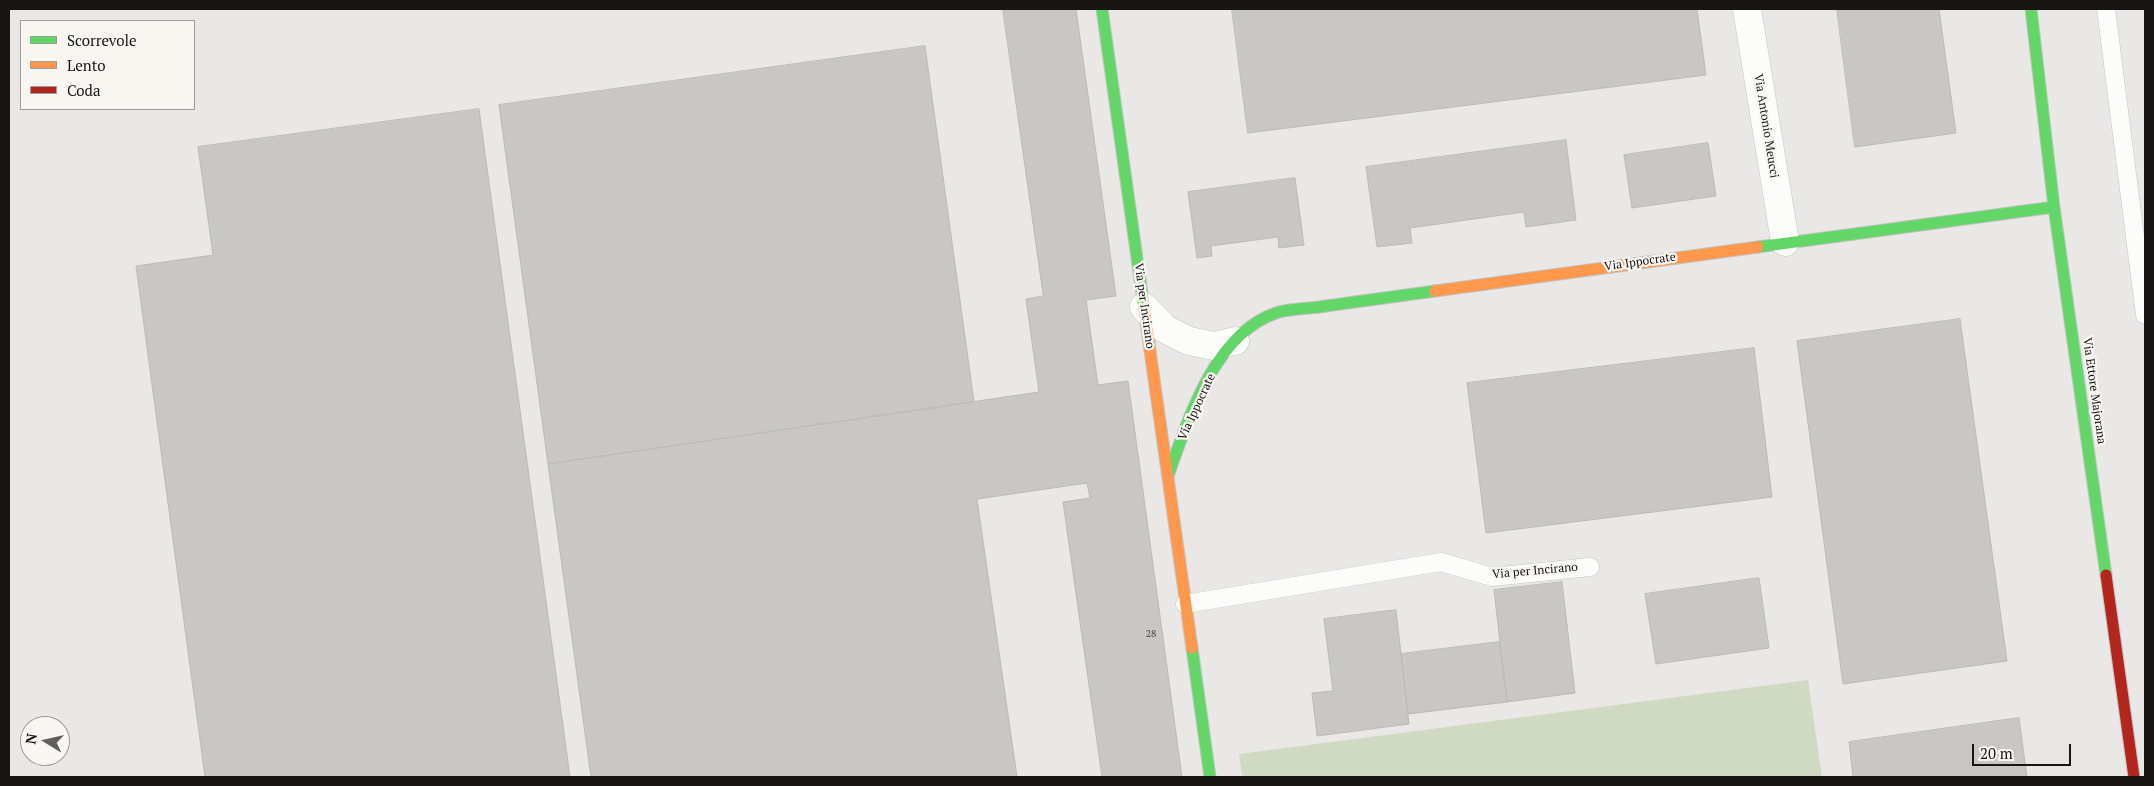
<!DOCTYPE html>
<style>
body{margin:0}
#map{position:relative;width:2154px;height:786px;overflow:hidden;background:#eae8e6;font-family:"PT Serif",serif}
canvas{display:block}
.frame{position:absolute;inset:0;border:10px solid #171614;pointer-events:none}
.legend{position:absolute;left:20px;top:20px;width:175px;height:90px;box-sizing:border-box;background:#f9f7f2;border:1px solid #9f9d99;margin:0;padding:6px 9px;list-style:none;font-size:15px;color:#171614}
.legend li{display:flex;align-items:center;gap:10px;height:25px}
.legend b{width:25px;border:1px solid #9f9d99}
.north{position:absolute;left:20px;top:716px;width:50px;height:50px;box-sizing:border-box;background:#f9f7f2;border:1px solid #9f9d99;border-radius:50%;rotate:279deg;font-size:14px;font-weight:700;line-height:20px;text-align:center;color:#171614}
.north::after{content:'';display:block;margin:auto;width:18px;height:22px;background:#61605e;clip-path:polygon(50% 0,100% 100%,50% 72%,0 100%)}
.scale{position:absolute;left:1972px;top:744px;width:99px;height:22px;box-sizing:border-box;border:2px solid #171614;border-top:0;padding-left:6px;font-size:15px;line-height:18px;white-space:nowrap;color:#171614;-webkit-text-stroke:4px #f9f7f2;paint-order:stroke}
</style>
<div id="map">
<canvas width="2154" height="786"></canvas>
<div class="frame"></div>
<ul class="legend">
<li><b style="height:6px;background:#63d668"></b>Scorrevole</li>
<li><b style="height:6px;background:#ff974d"></b>Lento</li>
<li><b style="height:6px;background:#b3261e"></b>Coda</li>
</ul>
<div class="north">N</div>
<div class="scale">20 m</div>
</div>
<script>
const context = document.querySelector('canvas').getContext('2d');
context.lineJoin = 'round';
function fill(path, color) {
  context.fillStyle = color;
  context.fill(path, 'evenodd');
}
function stroke(path, color, width, dash) {
  context.strokeStyle = color;
  context.lineWidth = width;
  context.lineCap = dash ? 'butt' : 'round';
  context.setLineDash(dash || []);
  context.stroke(path);
}
function write(font, color, halo, rows, align = 'center') {
  context.font = font + ' "PT Serif",serif';
  context.lineWidth = 4.5;
  context.setLineDash([]);
  context.textBaseline = 'middle';
  context.strokeStyle = halo;
  context.fillStyle = color;
  for (const [text, x, y, turn = 0] of rows) {
    context.save();
    context.translate(x, y);
    context.rotate((+turn || 0) * Math.PI / 180);
    context.textAlign = isNaN(turn) ? turn : align;
    if (halo) context.strokeText(text, 0, 0);
    context.fillText(text, 0, 0);
    context.restore();
  }
}
fill(new Path2D(`
 M 1808,680 L 1822,777 L 1242,777 L 1239,754 Z`), '#d0dac3');
const building = new Path2D(`
 M 1003,9 L 1076,9 L 1116,296 L 1086,300 L 1098,385 L 1128,381 L 1182,777 L 1102,777 L 1063,502 L 1090,498 L 1087,483 L 977,499 L 1017,777 L 591,777 L 548,464 L 1039,392 L 1026,299 L 1043,296 Z
 M 1232,9 L 1697,9 L 1706,75 L 1248,133 Z
 M 1837,9 L 1939,9 L 1956,133 L 1855,147 Z
 M 925,46 L 974,402 L 548,464 L 499,105 Z
 M 479,109 L 570,777 L 205,777 L 136,266 L 213,255 L 198,147 Z
 M 1566,140 L 1576,220 L 1526,227 L 1524,212 L 1410,228 L 1412,243 L 1377,247 L 1366,167 Z
 M 1708,143 L 1716,196 L 1632,208 L 1624,155 Z
 M 1295,178 L 1304,245 L 1279,248 L 1278,237 L 1211,246 L 1212,256 L 1197,258 L 1188,192 Z
 M 1960,319 L 2007,661 L 1843,684 L 1797,341 Z
 M 1754,348 L 1772,497 L 1486,533 L 1467,383 Z
 M 1759,578 L 1769,648 L 1656,664 L 1645,594 Z
 M 1562,582 L 1575,693 L 1507,702 L 1494,590 Z
 M 1396,610 L 1409,724 L 1317,736 L 1312,693 L 1333,691 L 1324,619 Z
 M 1499,642 L 1507,702 L 1408,714 L 1401,654 Z
 M 2019,718 L 2027,777 L 1853,777 L 1849,742 Z`);
fill(building, '#c9c7c6');
stroke(building, '#bbbab8', 1);
const lane = new Path2D(`
 M 2106,9 L 2145,315
 M 1185,604 L 1441,562 L 1492,577 L 1590,567`);
const street = new Path2D(`
 M 1747,9 L 1785,242
 M 1144,307 L 1165,329 L 1189,341 L 1214,346 L 1235,341`);
const fast = new Path2D(`
 M 1102,9 L 1144,308
 M 2031,9 L 2054,207 L 2106,575
 M 1758,247 L 2054,207
 M 1168,476 C 1188,420 1214,334 1276,313 C 1291,308 1310,309 1326,306 C 1362,301 1399,296 1435,291
 M 1192,648 L 1210,777`);
const slow = new Path2D(`
 M 1435,291 L 1758,247
 M 1144,308 L 1192,648`);
const jam = new Path2D(`
 M 2106,575 L 2134,777`);
stroke(lane, '#c3c2c0', 19);
stroke(street, '#c3c2c0', 29);
stroke(fast, '#c3c2c0', 13);
stroke(slow, '#c3c2c0', 13);
stroke(jam, '#c3c2c0', 13);
stroke(lane, '#fcfcfb', 18);
stroke(street, '#fcfcfb', 28);
stroke(fast, '#63d668', 11);
stroke(slow, '#ff974d', 11);
stroke(jam, '#b3261e', 11);
write('10px', '#444240', null, [
 ["28",1151,634]
]);
write('12px', '#171614', '#f9f7f2', [
 ["Via Antonio Meucci",1766,126,81],
 ["Via Ippocrate",1640,262,-8],
 ["Via per Incirano",1144,306,82],
 ["Via Ettore Majorana",2094,391,82],
 ["Via Ippocrate",1197,407,-65],
 ["Via per Incirano",1535,571,-5]
]);
</script>
